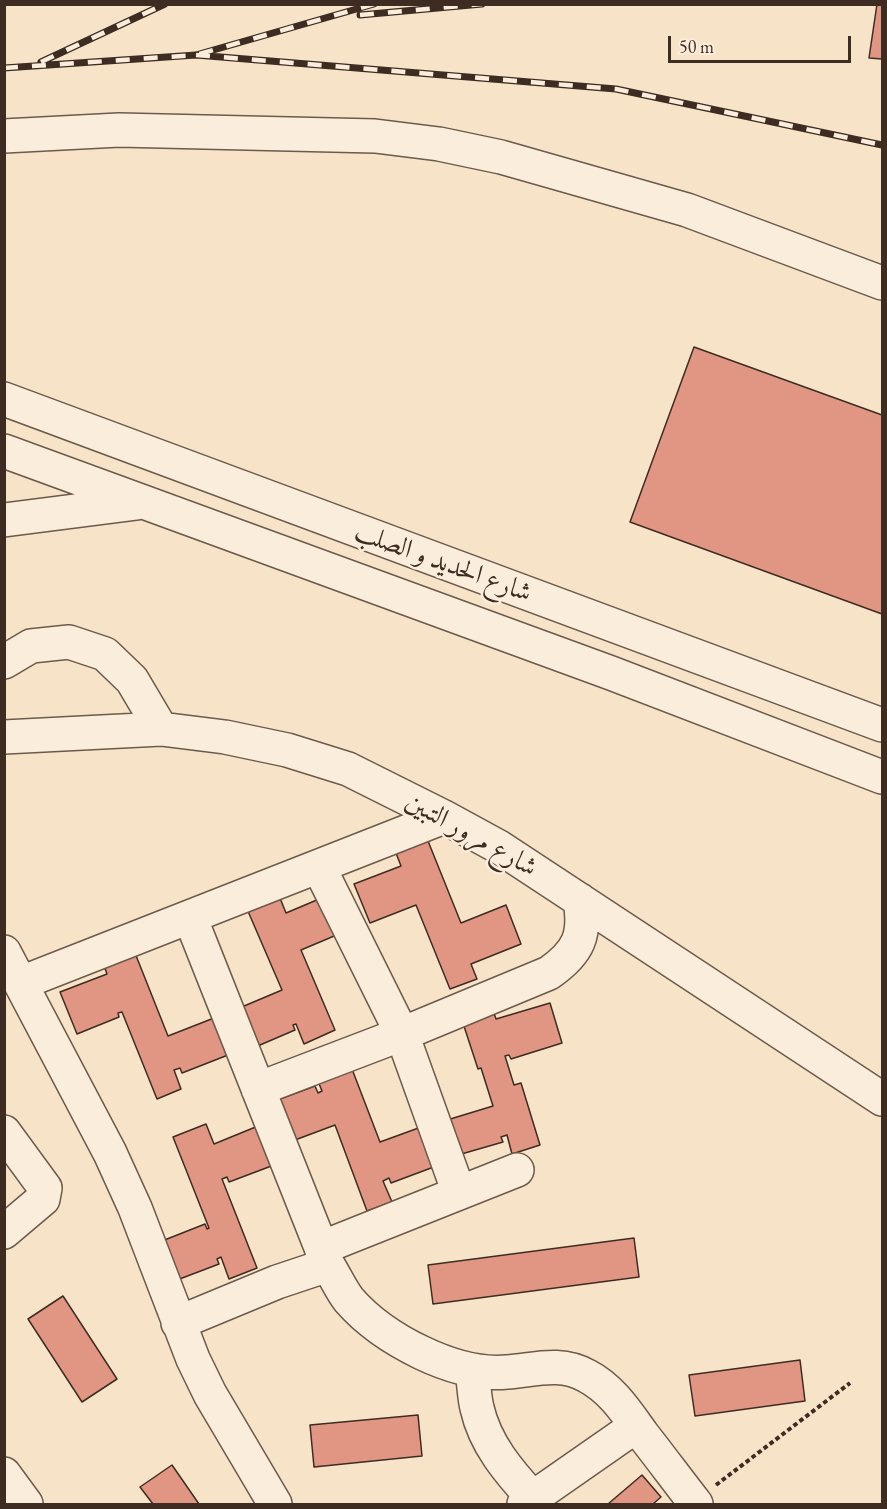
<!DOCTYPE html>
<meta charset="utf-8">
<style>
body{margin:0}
#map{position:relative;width:887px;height:1509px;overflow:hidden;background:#f7e4c8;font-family:"EB Garamond",serif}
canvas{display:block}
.frame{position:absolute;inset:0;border:6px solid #3e2c23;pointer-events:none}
.scale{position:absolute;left:668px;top:36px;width:183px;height:27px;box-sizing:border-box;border:3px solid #3e2c23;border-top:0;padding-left:8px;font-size:18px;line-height:21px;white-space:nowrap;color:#3e2c23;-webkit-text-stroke:4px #faeddb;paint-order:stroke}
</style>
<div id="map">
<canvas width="887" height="1509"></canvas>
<div class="frame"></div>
<div class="scale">50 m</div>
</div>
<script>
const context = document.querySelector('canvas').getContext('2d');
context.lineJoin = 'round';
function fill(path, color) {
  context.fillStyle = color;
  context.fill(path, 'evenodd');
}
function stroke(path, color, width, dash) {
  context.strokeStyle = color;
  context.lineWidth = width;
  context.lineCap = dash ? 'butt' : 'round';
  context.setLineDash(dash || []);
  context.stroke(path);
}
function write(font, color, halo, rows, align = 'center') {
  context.font = font + ' "EB Garamond",Amiri,serif';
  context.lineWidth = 5;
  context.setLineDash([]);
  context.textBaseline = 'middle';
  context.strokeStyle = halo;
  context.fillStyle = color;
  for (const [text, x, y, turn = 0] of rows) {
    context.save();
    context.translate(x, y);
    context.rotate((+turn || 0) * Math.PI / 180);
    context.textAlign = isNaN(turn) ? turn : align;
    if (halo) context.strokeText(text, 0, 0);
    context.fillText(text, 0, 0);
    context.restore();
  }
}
const building = new Path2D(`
 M 877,4 L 882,4 L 882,59 L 869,58 Z
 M 694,347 L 882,415 L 882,614 L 630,522 Z
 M 426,836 L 461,923 L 506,905 L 521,944 L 471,964 L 477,979 L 450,989 L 416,905 L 370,923 L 354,884 L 401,866 L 394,848 Z
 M 276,888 L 286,913 L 331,894 L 346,931 L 301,950 L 335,1030 L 304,1044 L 296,1024 L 293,1025 L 295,1030 L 253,1048 L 237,1009 L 282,990 L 244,902 Z
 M 133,948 L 168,1036 L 214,1018 L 228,1055 L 182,1073 L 180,1068 L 174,1070 L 181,1089 L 157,1099 L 122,1012 L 118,1013 L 119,1017 L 77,1034 L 60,992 L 107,974 L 102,960 Z
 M 550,1003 L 562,1043 L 511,1059 L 509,1055 L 505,1056 L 514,1085 L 521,1083 L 540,1145 L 512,1154 L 507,1135 L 501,1137 L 503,1142 L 458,1155 L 447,1120 L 493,1106 L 481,1068 L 478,1069 L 460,1014 L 491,1004 L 496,1019 Z
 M 347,1056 L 380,1142 L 424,1126 L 439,1165 L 391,1183 L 389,1178 L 383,1181 L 392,1202 L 367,1211 L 335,1125 L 287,1143 L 272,1102 L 315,1086 L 318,1093 L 322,1091 L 313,1069 Z
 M 206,1124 L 214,1144 L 258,1126 L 274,1165 L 229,1182 L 227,1177 L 222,1179 L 257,1268 L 229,1279 L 221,1257 L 217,1259 L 219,1264 L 177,1280 L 162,1241 L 205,1224 L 207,1229 L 209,1228 L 173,1137 Z
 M 634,1238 L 639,1277 L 433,1304 L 428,1265 Z
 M 63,1296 L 117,1379 L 82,1402 L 28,1319 Z
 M 800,1360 L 805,1401 L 695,1416 L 689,1375 Z
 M 418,1415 L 422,1456 L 314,1467 L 310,1425 Z
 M 172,1465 L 199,1504 L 153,1504 L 140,1487 Z
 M 642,1475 L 661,1497 L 653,1504 L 608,1504 Z`);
fill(building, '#e19683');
stroke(building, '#3e2c23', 1.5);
const minor = new Path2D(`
 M 4,136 L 119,130 L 375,136 L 439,144 L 501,157 L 687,210 L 882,283
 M 4,399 L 882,725
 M 4,451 L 611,673 L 882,777
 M 4,520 L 137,503
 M 4,662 L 31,646 L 69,642 L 105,654 L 132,680 L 161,729
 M 4,737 L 161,729 L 225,737 L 287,750 L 348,769 L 444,817 L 499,847 L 882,1099
 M 319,867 L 402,1034 L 459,1193
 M 190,917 L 328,1265 C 335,1276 341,1290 349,1300 C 383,1339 455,1377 507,1372 C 535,1370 560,1361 587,1376 C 612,1389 627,1413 643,1435 C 661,1458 678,1481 696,1504
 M 4,952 L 110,1153 L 135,1208 L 193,1359 L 210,1394 L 275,1504
 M 21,983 L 444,817
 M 258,1089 L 402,1034 L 549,973 C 579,952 586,935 580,900
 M 4,1132 L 45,1188 L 43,1199 L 4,1232
 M 321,1248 L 517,1170
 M 178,1323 L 277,1282 L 328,1265
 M 472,1371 C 474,1383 474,1396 477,1408 C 485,1444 509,1472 533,1498
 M 4,1474 L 26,1504
 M 524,1504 L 636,1426`);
stroke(minor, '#6c5a4c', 36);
stroke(new Path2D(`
 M 716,1485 L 850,1383`), '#3e2c23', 4, [4.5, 3]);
stroke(minor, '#faeddb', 33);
const rail = new Path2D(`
 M 360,15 L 482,4
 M 196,55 L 616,89 L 882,145
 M 41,62 L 165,4
 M 4,68 L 196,55 L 374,4`);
stroke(rail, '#3e2c23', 7);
stroke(rail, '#faeddb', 4.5, [14]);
write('27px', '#3e2c23', '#faeddb', [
 ["شارع الحديد و الصلب",443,563,20],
 ["شارع مرور التبين",471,835,29]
]);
</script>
